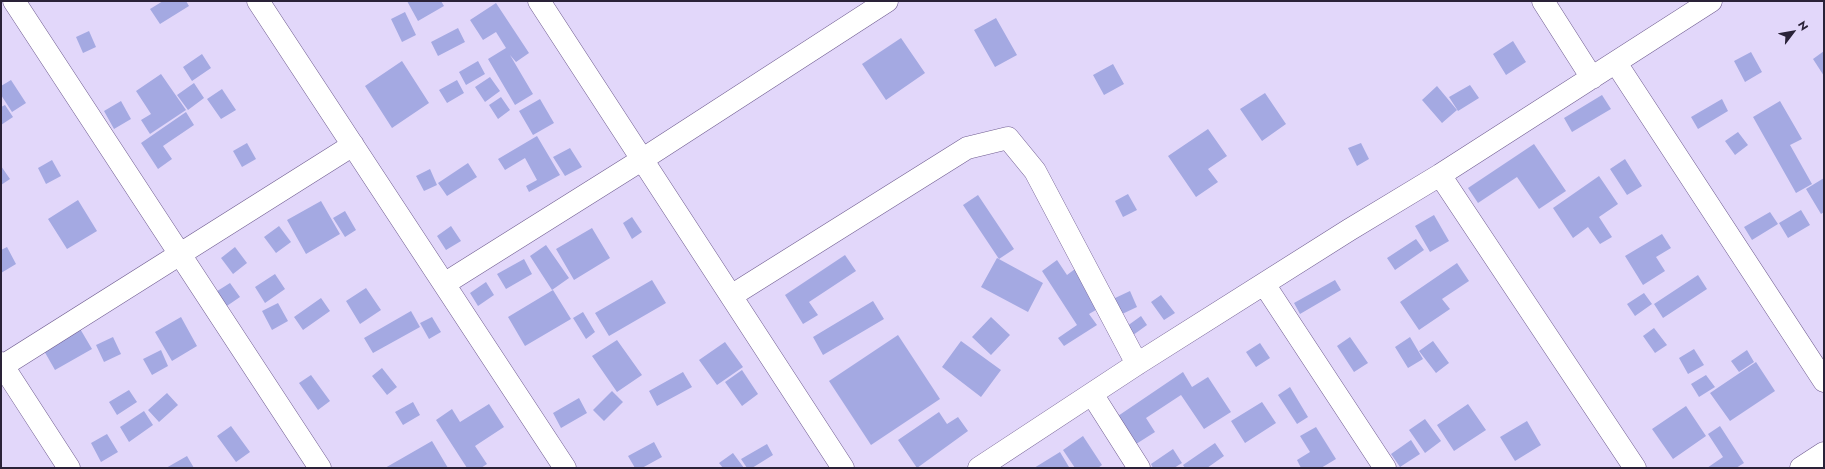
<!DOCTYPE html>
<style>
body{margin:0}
#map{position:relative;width:1825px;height:469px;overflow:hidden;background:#e2d7fa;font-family:Jost,sans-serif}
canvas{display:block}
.frame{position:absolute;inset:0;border:2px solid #2a2238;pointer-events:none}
.north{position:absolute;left:1773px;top:12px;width:40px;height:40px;-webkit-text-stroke:3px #e2d7fa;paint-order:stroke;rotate:58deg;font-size:11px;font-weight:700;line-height:16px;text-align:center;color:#2a2238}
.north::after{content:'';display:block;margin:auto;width:14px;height:18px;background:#2a2238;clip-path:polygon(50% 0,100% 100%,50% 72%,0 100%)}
</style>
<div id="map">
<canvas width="1825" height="469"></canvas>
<div class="frame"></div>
<div class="north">N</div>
</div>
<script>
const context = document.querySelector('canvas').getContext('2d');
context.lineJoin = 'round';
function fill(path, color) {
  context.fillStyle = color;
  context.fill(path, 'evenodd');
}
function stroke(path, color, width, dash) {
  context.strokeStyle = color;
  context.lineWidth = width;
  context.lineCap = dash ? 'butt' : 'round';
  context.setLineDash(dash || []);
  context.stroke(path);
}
fill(new Path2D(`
 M 163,1 L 186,1 L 189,6 L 160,24 L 150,9 Z
 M 407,1 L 441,1 L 444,6 L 418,21 Z
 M 496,3 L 529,53 L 516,62 L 510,55 L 533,94 L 515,105 L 488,59 L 506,48 L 496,32 L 483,40 L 470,20 Z
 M 405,12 L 416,35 L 402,42 L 391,19 Z
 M 996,18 L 1017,55 L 995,67 L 974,30 Z
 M 458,28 L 465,42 L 438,56 L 431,42 Z
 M 89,31 L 96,47 L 83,53 L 76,37 Z
 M 901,38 L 925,73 L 886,100 L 862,64 Z
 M 1513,41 L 1526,62 L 1506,75 L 1493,54 Z
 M 1824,51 L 1824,76 L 1813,59 Z
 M 1751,52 L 1762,72 L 1745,82 L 1734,61 Z
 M 202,54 L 211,68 L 192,81 L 183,67 Z
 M 402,61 L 429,103 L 392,128 L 365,86 Z
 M 478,61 L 485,74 L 466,85 L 459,72 Z
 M 1113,64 L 1124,84 L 1104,95 L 1093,75 Z
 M 161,74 L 186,110 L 150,134 L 141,120 L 151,114 L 136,91 Z
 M 490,77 L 500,91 L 485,102 L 475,87 Z
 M 11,80 L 26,103 L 12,112 L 1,95 L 1,86 Z
 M 457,80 L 464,93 L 447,103 L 439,90 Z
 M 194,83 L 204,98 L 188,110 L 177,95 Z
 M 1470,85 L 1479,98 L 1458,111 L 1449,97 Z
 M 1437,86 L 1457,110 L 1442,123 L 1422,100 Z
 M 222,89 L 236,110 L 221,119 L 207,99 Z
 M 1265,93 L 1286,124 L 1262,141 L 1240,109 Z
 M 1602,95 L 1611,109 L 1572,132 L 1564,118 Z
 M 501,97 L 510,110 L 498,119 L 489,105 Z
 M 540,99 L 554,123 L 533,135 L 519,111 Z
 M 1722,99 L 1728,111 L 1698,129 L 1691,117 Z
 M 121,101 L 131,119 L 114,129 L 104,111 Z
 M 1780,101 L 1802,139 L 1790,145 L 1812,184 L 1796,193 L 1753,117 Z
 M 5,105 L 13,117 L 1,125 L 1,107 Z
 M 186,112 L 194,125 L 163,146 L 172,159 L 158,169 L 141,143 Z
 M 1208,129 L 1227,156 L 1208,169 L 1218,182 L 1196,197 L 1168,156 Z
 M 1738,132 L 1748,145 L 1735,155 L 1725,141 Z
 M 537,136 L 560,175 L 529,192 L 526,186 L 537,180 L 525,158 L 505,170 L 498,159 Z
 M 247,143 L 256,159 L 242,167 L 233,151 Z
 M 1361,143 L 1369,159 L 1357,166 L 1348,148 Z
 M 1534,144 L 1566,191 L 1539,209 L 1517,177 L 1478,203 L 1468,188 Z
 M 570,148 L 582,167 L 565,176 L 553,157 Z
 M 1625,159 L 1642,186 L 1627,195 L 1610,169 Z
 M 52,160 L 61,176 L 46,184 L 38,168 Z
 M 468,163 L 477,177 L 447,196 L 438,183 Z
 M 1,166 L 10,179 L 1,185 Z
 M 430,169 L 437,185 L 424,191 L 416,176 Z
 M 1599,176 L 1618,204 L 1599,217 L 1612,237 L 1600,244 L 1588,227 L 1573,238 L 1553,208 Z
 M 1824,178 L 1824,212 L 1821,214 L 1806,189 Z
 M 1128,194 L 1137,210 L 1123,217 L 1115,201 Z
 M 978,195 L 1014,249 L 999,259 L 963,205 Z
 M 78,200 L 97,231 L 67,249 L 48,219 Z
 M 321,201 L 340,234 L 306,254 L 287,220 Z
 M 1801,210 L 1810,225 L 1788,238 L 1779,223 Z
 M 345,211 L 356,230 L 345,237 L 333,218 Z
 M 1770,212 L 1778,224 L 1752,240 L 1744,227 Z
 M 1434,215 L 1449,241 L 1430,252 L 1415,226 Z
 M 632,217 L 642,232 L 632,239 L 623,223 Z
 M 279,226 L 291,242 L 276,253 L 264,237 Z
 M 451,226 L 461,241 L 446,250 L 437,236 Z
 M 592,228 L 610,258 L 574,280 L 556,249 Z
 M 1662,234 L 1671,248 L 1656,257 L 1665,271 L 1643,285 L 1625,256 Z
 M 1416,239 L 1424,250 L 1395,270 L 1387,258 Z
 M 546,245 L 569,278 L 552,290 L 530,256 Z
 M 7,247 L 16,264 L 1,273 L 1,250 Z
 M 235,247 L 247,263 L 233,274 L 221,258 Z
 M 845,255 L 856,271 L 809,302 L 818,315 L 803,324 L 785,295 Z
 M 997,258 L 1043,283 L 1028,312 L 981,287 Z
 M 524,259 L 532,274 L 506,289 L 497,274 Z
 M 1057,260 L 1067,275 L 1075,269 L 1101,307 L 1089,314 L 1097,325 L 1064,346 L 1058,338 L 1077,325 L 1042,271 Z
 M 1457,263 L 1469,281 L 1442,299 L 1450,309 L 1419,330 L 1400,302 Z
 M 275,274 L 285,289 L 265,303 L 255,287 Z
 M 1698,275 L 1707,289 L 1663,318 L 1654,304 Z
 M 652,280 L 666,303 L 609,336 L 595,313 Z
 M 1335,280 L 1341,290 L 1300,314 L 1294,303 Z
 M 486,282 L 494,295 L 478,306 L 470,293 Z
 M 230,283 L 240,297 L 221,310 L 211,295 Z
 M 366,288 L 381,310 L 360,324 L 346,301 Z
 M 553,290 L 571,319 L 525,346 L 508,317 Z
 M 1130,291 L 1137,307 L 1120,315 L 1113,299 Z
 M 1644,293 L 1652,304 L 1635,316 L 1627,304 Z
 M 1161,295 L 1175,313 L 1164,320 L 1151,302 Z
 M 321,298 L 330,311 L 303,330 L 294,317 Z
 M 873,301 L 884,319 L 823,355 L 813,337 Z
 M 278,303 L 288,321 L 272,330 L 262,311 Z
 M 411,311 L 420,327 L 373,353 L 364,338 Z
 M 583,312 L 595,332 L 586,339 L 573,318 Z
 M 1141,316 L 1147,325 L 1129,338 L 1123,329 Z
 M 181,317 L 197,346 L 172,361 L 155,332 Z
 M 432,317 L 441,332 L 429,339 L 420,323 Z
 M 991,317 L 1010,335 L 991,355 L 972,337 Z
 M 79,327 L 92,349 L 55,370 L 43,349 Z
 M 1654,328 L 1667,345 L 1655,353 L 1643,336 Z
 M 898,335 L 940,399 L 871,445 L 829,381 Z
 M 113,337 L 121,354 L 104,362 L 96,345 Z
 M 1350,337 L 1368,363 L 1354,372 L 1337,346 Z
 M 1410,337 L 1423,359 L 1408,368 L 1395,347 Z
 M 617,340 L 642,375 L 617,392 L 592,356 Z
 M 961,341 L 1001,370 L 981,397 L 942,367 Z
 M 1433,341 L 1449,363 L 1436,373 L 1419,351 Z
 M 725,342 L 743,367 L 717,385 L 699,360 Z
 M 1260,343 L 1270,358 L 1256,367 L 1246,352 Z
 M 1694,349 L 1704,365 L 1688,374 L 1679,358 Z
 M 161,350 L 168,366 L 152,375 L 143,359 Z
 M 1747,350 L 1754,362 L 1739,372 L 1731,361 Z
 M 1756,362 L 1775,391 L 1730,421 L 1710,393 Z
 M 382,368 L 397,387 L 387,395 L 372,376 Z
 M 742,370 L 758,394 L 742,406 L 725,382 Z
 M 683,372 L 692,387 L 657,406 L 649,391 Z
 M 1183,372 L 1192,387 L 1208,377 L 1231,412 L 1204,429 L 1181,395 L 1146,418 L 1155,432 L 1133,446 L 1115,418 Z
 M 311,375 L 330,401 L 318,410 L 299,383 Z
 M 1706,375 L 1715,387 L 1699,397 L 1691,384 Z
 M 1290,387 L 1308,417 L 1297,424 L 1278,395 Z
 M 129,390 L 137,402 L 117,415 L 109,402 Z
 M 612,391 L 623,402 L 604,421 L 593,410 Z
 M 167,393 L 178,405 L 159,422 L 148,410 Z
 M 579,398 L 587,413 L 561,428 L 553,413 Z
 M 413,402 L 420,415 L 403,425 L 395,412 Z
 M 1262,402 L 1276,423 L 1245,443 L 1231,421 Z
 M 489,404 L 504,427 L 475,446 L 487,464 L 481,468 L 467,468 L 436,420 L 452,409 L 460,422 Z
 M 1468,404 L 1486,430 L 1454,451 L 1437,425 Z
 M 1686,406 L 1706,436 L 1673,459 L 1652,429 Z
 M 144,411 L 153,425 L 129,442 L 120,427 Z
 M 939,412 L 947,424 L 958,417 L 968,431 L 917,468 L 898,440 Z
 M 1425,419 L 1441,441 L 1425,453 L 1409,430 Z
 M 1527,421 L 1541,445 L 1515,461 L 1500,437 Z
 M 231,426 L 250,452 L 236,462 L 217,436 Z
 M 1720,426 L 1744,463 L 1736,468 L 1707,468 L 1723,457 L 1708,434 Z
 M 1316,427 L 1336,459 L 1321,468 L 1301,468 L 1297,460 L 1310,452 L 1300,436 Z
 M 107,434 L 118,452 L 101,462 L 91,443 Z
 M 1083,436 L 1102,465 L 1098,468 L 1075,468 L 1063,450 Z
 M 1411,440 L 1420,454 L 1400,467 L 1391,454 Z
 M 432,441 L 448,468 L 385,468 Z
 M 654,442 L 662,457 L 642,468 L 635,468 L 628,456 Z
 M 1215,443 L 1224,456 L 1207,468 L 1185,468 L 1183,465 Z
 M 767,444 L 773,455 L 752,468 L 747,468 L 741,459 Z
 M 1173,449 L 1182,463 L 1174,468 L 1153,468 L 1151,464 Z
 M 1060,452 L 1069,467 L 1034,468 Z
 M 733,453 L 744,468 L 723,468 L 719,463 Z
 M 187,456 L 194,468 L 166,468 Z`), '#a4a9e2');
const minor = new Path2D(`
 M 14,1 L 320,468
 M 258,1 L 565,468
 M 539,1 L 843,468
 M 1543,1 L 1592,78
 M 1616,63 L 1824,381
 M 1440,175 L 1635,468
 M 444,284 L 643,159 L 887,1
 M 1264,284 L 1385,468
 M 731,296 L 967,148 L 1008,138 L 1035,171 L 1137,364
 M 1,363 L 69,468
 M 1,367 L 353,145
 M 1092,394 L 1139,468
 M 979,468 L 1137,364 L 1349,230 L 1440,175 L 1711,1
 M 1801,468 L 1824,453`);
stroke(minor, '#6f5c90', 23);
stroke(minor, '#fff', 22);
</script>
